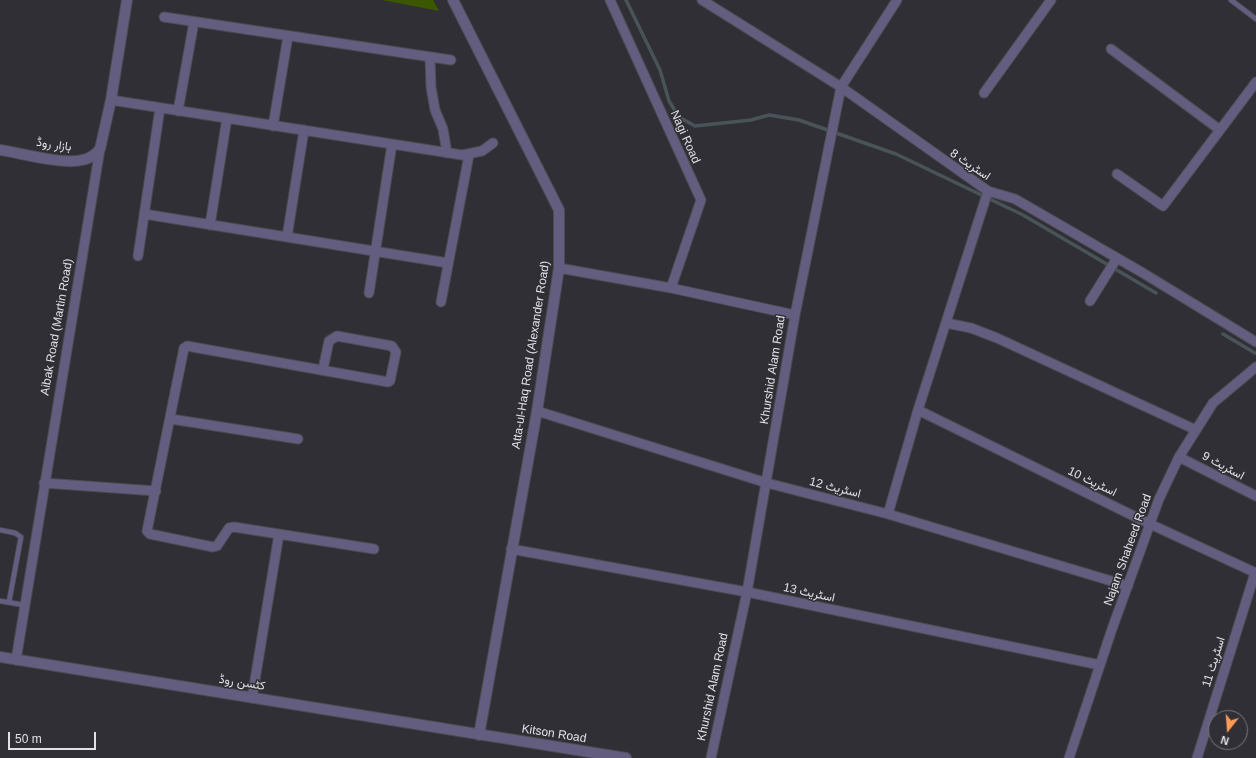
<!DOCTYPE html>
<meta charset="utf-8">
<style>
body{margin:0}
#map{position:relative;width:1256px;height:758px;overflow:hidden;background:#302f36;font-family:Arial,sans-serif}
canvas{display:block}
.north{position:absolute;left:1208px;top:710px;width:40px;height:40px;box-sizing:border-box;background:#302f36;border:1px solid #77767c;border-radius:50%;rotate:197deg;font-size:11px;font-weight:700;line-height:16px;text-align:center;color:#e2e1e5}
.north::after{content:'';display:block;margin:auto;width:14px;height:18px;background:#fd9c56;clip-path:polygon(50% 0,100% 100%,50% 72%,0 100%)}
.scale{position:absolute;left:8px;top:732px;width:88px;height:18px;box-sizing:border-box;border:2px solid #e2e1e5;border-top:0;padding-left:5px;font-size:12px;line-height:14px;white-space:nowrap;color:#e2e1e5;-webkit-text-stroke:3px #302f36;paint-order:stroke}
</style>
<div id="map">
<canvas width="1256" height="758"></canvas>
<div class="north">N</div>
<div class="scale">50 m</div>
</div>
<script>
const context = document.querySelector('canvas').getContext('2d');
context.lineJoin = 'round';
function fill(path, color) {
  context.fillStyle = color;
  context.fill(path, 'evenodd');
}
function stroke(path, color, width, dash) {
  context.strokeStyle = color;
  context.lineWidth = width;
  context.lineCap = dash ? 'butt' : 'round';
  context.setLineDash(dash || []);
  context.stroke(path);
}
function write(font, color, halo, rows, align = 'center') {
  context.font = font + ' Arial,Vazirmatn,sans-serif';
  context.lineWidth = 3;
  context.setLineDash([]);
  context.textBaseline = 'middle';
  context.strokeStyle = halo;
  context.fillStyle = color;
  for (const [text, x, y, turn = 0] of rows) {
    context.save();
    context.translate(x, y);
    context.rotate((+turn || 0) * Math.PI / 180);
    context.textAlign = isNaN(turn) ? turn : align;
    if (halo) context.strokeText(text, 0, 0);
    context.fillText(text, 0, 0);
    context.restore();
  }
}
fill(new Path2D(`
 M 382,0 L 433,0 L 439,11 Z`), '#3b5700');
stroke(new Path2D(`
 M 626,0 L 660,70 L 669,101 L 679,117 L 695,126 L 751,120 L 769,115 L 799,120 L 896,154 L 1023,215 L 1156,293
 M 1223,334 L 1255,353`), '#495458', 3.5);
const service = new Path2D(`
 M 1231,0 L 1256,19
 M 0,530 L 15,533 L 21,537 L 9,602
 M 0,601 L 24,605`);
const minor = new Path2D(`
 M 610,0 L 701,200 L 671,288
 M 702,0 L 841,87 L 988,191 L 1015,199 L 1143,273 L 1256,342
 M 164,17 L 451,60
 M 1111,49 L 1220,130
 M 430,58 L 431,87 L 435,110 L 443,129 L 447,153
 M 984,93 L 1051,0
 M 111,100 L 462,155 L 482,151 L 493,143
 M 178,111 L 194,22
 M 273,126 L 288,36
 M 1117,174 L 1163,206 L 1256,82
 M 144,214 L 448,263
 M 210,225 L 227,118
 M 287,237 L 304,130
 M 138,256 L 160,108
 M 559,268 L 671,288 L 795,315
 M 369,293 L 392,144
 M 1090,301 L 1117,258
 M 441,302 L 469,155
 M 946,323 L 971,328 L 997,338 L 1196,430
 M 323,369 L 329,341 L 337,336 L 392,346 L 396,352 L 390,381 L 388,382 L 187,346 L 184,348 L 147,531 L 150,534 L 213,547 L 217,546 L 229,528 L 234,527 L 374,549
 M 918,410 L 1150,524 L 1256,573
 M 537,411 L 767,483 L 888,514 L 1128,586
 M 171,419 L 298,439
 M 1179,457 L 1256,496
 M 44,483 L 156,491
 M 888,514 L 918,410 L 988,191
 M 511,549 L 747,592 L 1100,665
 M 16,660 L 100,149
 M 252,698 L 279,534
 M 711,758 L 747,592 L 795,315 L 841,87 L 897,0
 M 1069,758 L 1112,629 L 1159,499 L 1179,457 L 1213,403 L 1256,367
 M 1197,758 L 1255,573`);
const tertiary = new Path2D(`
 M 453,0 L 559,210 L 559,268 L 537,411 L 479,735
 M 0,150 C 20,153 63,165 82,160 C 90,159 95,155 100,149 L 111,100 L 127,0
 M 0,657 L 626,758`);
stroke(service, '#4c4b52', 6);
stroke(minor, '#4c4b52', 11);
stroke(tertiary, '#4c4b52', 12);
stroke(service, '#635e7f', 4.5);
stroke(minor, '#635e7f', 9);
stroke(tertiary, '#635e7f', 10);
write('12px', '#e2e1e5', '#302f36', [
 ["Nagi Road",685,137,66],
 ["بازار روڈ",54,145,8],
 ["اسٹریٹ 8",970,165,34],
 ["Aibak Road (Martin Road)",57,327,-80],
 ["Atta-ul-Haq Road (Alexander Road)",531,355,-81],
 ["Khurshid Alam Road",773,370,-81],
 ["اسٹریٹ 9",1223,466,28],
 ["اسٹریٹ 10",1092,482,26],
 ["اسٹریٹ 12",835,488,14],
 ["Najam Shaheed Road",1128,550,-70],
 ["اسٹریٹ 13",809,593,12],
 ["اسٹریٹ 11",1214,662,-73],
 ["کٹسن روڈ",242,683,9],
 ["Khurshid Alam Road",713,687,-78],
 ["Kitson Road",554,734,9]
]);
</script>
